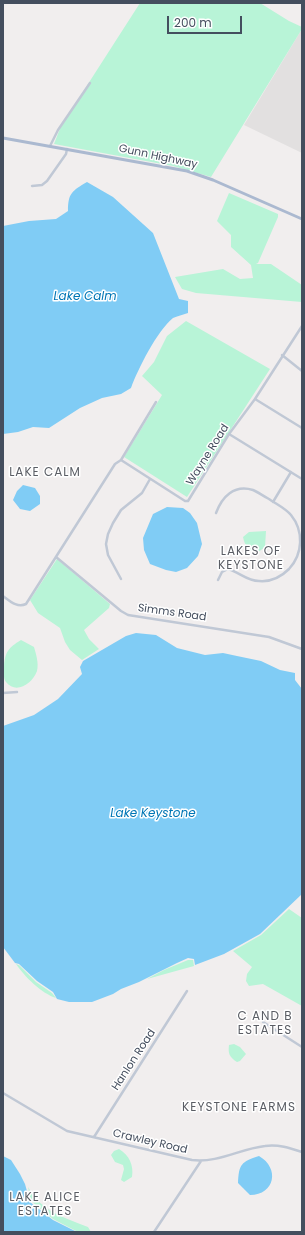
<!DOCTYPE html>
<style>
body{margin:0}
#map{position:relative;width:305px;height:1235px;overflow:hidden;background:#f1eeee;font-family:Poppins,sans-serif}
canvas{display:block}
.frame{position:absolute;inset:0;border:4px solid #444e5e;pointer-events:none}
.scale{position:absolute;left:167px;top:16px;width:75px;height:18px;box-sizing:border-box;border:2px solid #444e5e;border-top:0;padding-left:5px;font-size:12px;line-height:14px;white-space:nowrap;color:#444e5e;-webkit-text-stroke:3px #fff;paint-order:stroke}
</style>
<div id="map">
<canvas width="305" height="1235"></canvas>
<div class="frame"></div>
<div class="scale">200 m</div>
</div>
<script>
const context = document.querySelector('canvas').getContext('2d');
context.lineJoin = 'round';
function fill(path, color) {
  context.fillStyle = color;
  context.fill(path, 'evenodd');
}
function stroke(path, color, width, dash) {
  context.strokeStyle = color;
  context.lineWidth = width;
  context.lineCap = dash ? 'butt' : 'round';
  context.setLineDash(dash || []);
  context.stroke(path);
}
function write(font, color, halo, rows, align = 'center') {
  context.font = font + ' Poppins,sans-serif';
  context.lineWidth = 3;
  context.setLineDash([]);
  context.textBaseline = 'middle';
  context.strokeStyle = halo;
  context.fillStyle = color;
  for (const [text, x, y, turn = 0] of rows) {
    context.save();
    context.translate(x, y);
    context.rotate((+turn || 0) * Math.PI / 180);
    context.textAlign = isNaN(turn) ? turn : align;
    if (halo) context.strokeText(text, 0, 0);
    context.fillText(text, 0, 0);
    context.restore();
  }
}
fill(new Path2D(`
 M 302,29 L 302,153 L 244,125 Z`), '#e2e0e0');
fill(new Path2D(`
 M 140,3 L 260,3 L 289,21 L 302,27 L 302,29 L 211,177 L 173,166 L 54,144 L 61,126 Z
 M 229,193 L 278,214 L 278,217 L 258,263 L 256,264 L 271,264 L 302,285 L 302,302 L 196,293 L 182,289 L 175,277 L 223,269 L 240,279 L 253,278 L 251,265 L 231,247 L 231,235 L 217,221 Z
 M 186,321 L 270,369 L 187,497 L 124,457 L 162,395 L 142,376 L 154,362 L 167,336 Z
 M 266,531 L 265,547 L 257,553 C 248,550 245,546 243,537 L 249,532 Z
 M 57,559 L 110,604 L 109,608 L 84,630 L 89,639 L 99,649 L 82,660 L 70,650 L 65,642 L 60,628 L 38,613 L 30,600 Z
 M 21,640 L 34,647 C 36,654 39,663 37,671 C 33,683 16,695 6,682 C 3,678 4,672 4,667 C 5,652 8,648 21,640 Z
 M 289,909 L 302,918 L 302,1006 L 263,984 L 249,986 L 246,981 L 247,974 L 252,967 L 233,951 L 261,935 Z
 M 188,960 L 193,960 L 194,966 L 147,979 L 164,970 Z
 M 16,964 L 19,965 L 36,982 L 52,993 L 56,998 C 41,993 25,977 16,964 Z
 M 234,1044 L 240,1047 L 246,1054 L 240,1061 L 237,1062 C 229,1057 228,1053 229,1045 Z
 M 119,1149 C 129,1155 134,1165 132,1177 L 124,1182 L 121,1180 L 124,1169 L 123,1165 L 115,1162 L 111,1155 L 114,1151 Z
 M 28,1187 C 42,1212 63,1217 88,1227 L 91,1232 L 78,1232 L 53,1219 L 31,1201 Z`), '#b8f4d7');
fill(new Path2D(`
 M 87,182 L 113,197 L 153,233 L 179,299 L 188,301 L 188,313 C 183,315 177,316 173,318 C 157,331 138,369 131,388 L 121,394 L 102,398 L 80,408 L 49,428 L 33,427 L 18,432 L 3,434 L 3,226 L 29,221 L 56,219 L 68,211 C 68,193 72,191 87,182 Z
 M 23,485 L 35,488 L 40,496 L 40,504 L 30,511 L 20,509 L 13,500 L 17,491 Z
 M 167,507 L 183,508 L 190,513 L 197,523 L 202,544 L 198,556 L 187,568 L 176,572 L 166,570 L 150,564 L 144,550 L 143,538 L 153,514 Z
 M 136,633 L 156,635 L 177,648 L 205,655 L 223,653 L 237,656 L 261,661 L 280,670 L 295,673 L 295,680 L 302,689 L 302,894 L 260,934 L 224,954 L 195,965 L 194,959 L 188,958 L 177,963 L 139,982 L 121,989 L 113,994 L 92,1002 L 69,1002 L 57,999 L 53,992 L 37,981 L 19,964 L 15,963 L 3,947 L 3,726 L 34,715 L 58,699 L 82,674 L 80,667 L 83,661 L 126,636 Z
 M 3,1156 L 11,1160 L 20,1174 L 25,1184 L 30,1202 L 53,1220 L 77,1232 L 3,1232 Z
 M 259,1156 C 280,1168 275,1195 250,1195 L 238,1183 C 239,1164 241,1162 259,1156 Z`), '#80ccf5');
stroke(new Path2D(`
 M 50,146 L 58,130 L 90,83
 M 32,186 L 42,185 L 47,181 L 66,154 L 67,149
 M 282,355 L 302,371
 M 255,399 L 302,428
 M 229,434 L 302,479
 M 121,460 L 156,402
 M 273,502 L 291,472
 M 216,513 C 222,497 234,484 253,490 C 258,492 263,496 269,499 C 276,504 285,508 291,515 C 304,531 303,554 289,569 C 281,577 270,582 259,581 C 247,581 239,572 228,569 L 222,572 L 218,580
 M 56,557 L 121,611 L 128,615 L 269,637 L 302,649
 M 121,579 L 108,555 L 106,544 L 108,534 L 113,523 L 121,510 L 142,493 L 150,479
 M 3,596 C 10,601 17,608 26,604 L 115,464 L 121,460 L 185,501 L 188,501 L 229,434 L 255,399 L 302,326
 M 3,693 L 17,692
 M 263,1022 L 302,1047
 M 3,1093 L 67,1131 L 192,1160 C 219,1163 239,1149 265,1146 C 278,1144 290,1148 302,1152
 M 94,1137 L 187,991
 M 154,1232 L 201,1161`), '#c0c8d5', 2.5);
stroke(new Path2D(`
 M 3,138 L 187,171 L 213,180 L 302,219`), '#abb9d0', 3);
write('11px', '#444e5e', '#fff', [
 ["Gunn Highway",158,157,12],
 ["Wayne Road",208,455,-58],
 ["Simms Road",172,613,8],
 ["Hanlon Road",134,1060,-57],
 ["Crawley Road",150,1142,13]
]);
write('italic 12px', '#0076b5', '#fff', [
 ["Lake Calm",85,297],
 ["Lake Keystone",153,814]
]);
context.letterSpacing = '1px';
write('12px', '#5a5d64', '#fff', [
 ["LAKE CALM",45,473],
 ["LAKES OF",251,552],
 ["KEYSTONE",251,566],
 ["C AND B",265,1017],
 ["ESTATES",265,1031],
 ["KEYSTONE FARMS",239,1108],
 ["LAKE ALICE",45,1198],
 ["ESTATES",45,1212]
]);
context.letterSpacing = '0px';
</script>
